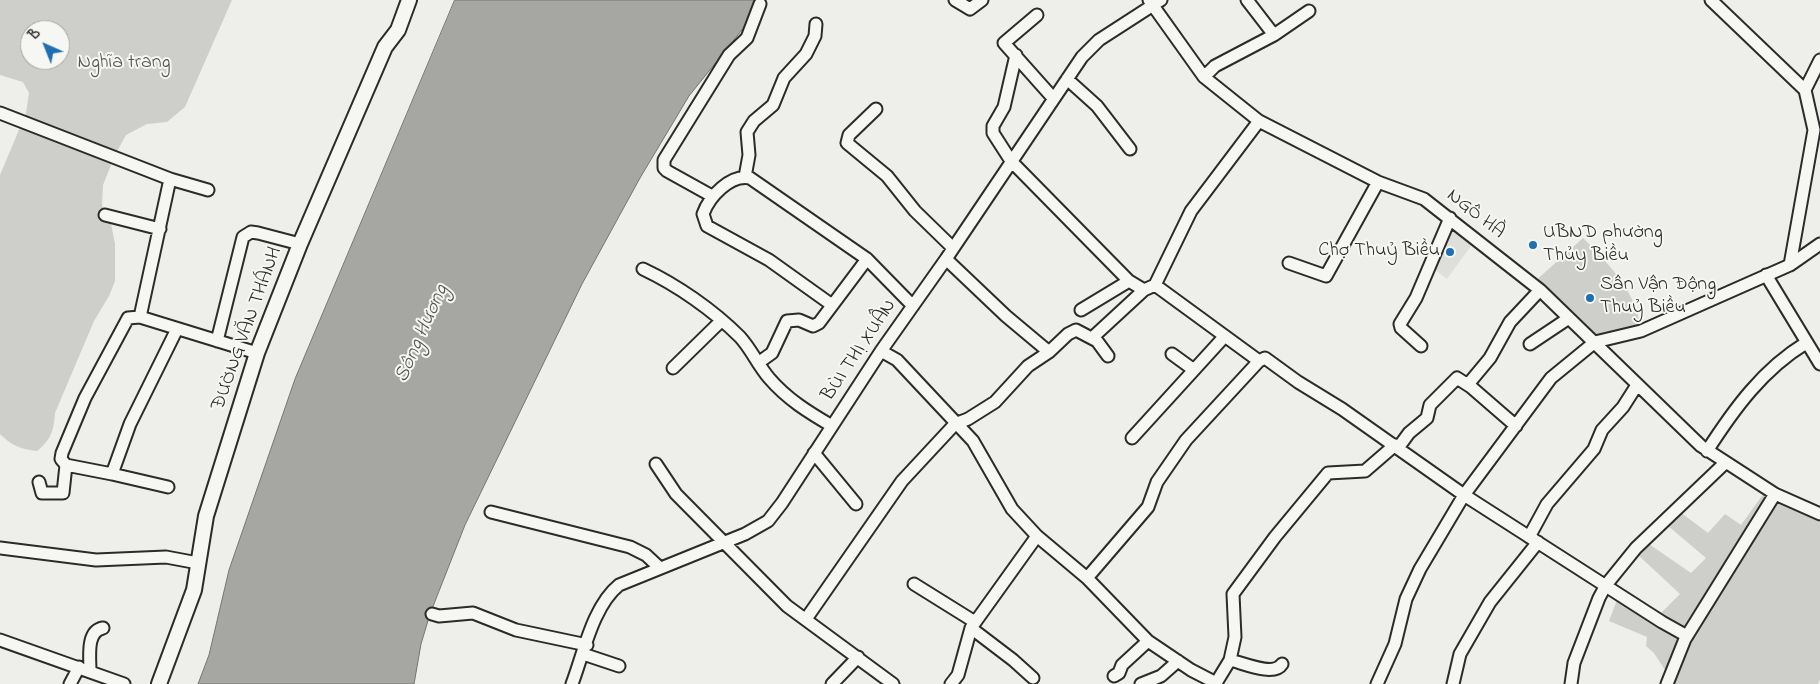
<!DOCTYPE html>
<html>
<head>
<meta charset="utf-8">
<style>
  body { margin:0 }
  #map { position:relative; width:1820px; height:684px; overflow:hidden; background:#eeeeea; font-family:"Indie Flower",sans-serif }
  canvas { display:block }
  .north { position:absolute; left:20px; top:20px; width:50px; height:50px; box-sizing:border-box; background:#f6f6f2; border:1px solid #a5a5a2; border-radius:50%; rotate:316deg; font-size:14px; font-weight:700; line-height:20px; text-align:center; color:#2b2b2b }
  .north::after { content:''; display:block; margin:auto; width:18px; height:22px; background:#1f6fb2; clip-path:polygon(50% 0,100% 100%,50% 72%,0 100%) }
</style>
</head>
<body>
<div id="map">
<canvas width="1820" height="684"></canvas>
<div class="north">B</div>
</div>
<script>
const context = document.querySelector('canvas').getContext('2d');
context.lineJoin = 'round';
function fillPath(path, color) { context.fillStyle = color; context.fill(path, 'evenodd'); }
function stroke(path, color, width, dash) { context.strokeStyle = color; context.lineWidth = width; context.lineCap = dash ? 'butt' : 'round'; context.setLineDash(dash || []); context.stroke(path); }
function label(font, color, halo, rows, align = 'center') {
  context.font = font + ' "Indie Flower",sans-serif'; context.lineWidth = 4; context.setLineDash([]); context.textBaseline = 'middle'; context.strokeStyle = halo; context.fillStyle = color; for (const [text, x, y, turn = 0] of rows) {
    context.save(); context.translate(x, y); context.rotate((+turn || 0) * Math.PI / 180); context.textAlign = isNaN(turn) ? turn : align; if (halo) context.strokeText(text, 0, 0); context.fillText(text, 0, 0); context.restore();
  }
}
fillPath(new Path2D(`
  M1450,218L1476,239L1447,279L1429,265Z`), '#dededb');
fillPath(new Path2D(`
  M0,0H232L185,107L167,122L147,124L126,135L115,155L103,185L102,205L111,224L115,244V281L109,296L94,321L55,413C54,430 51,440 37,451C21,449 12,446 0,434V175L26,113L29,93L23,82L0,75ZM30,30H60V60H30Z
  M1583,238C1609,265 1637,291 1641,331L1595,342L1532,284Z
  M1764,493L1820,522V680L1818,684H1674L1654,653L1646,646L1647,637L1609,621L1617,600L1651,623L1680,594L1637,554L1646,542L1691,573L1706,558L1667,525L1680,512L1708,533L1725,514L1741,525Z`), '#cececa');
const water = new Path2D(`
  M455,0H766L689,96L640,178L582,284L465,525L430,614L421,644L414,684H198L209,655L229,570L295,379Z`);
fillPath(water, '#a6a6a3');
stroke(water, '#757573', 1);
const minor = new Path2D(`
  M955,0L970,9L982,0
  M1149,0L1204,77L1259,121L1378,182L1424,199L1540,290L1701,446L1775,494L1820,514
  M1247,0L1274,35
  M1037,15L1004,43L1053,98
  M1016,55L1004,107L993,126V133L1011,161L1129,281L1144,290L1155,285L1259,361L1265,358L1298,382L1342,409L1464,495L1662,622L1687,636
  M1204,77L1215,66L1274,35L1309,11
  M1067,79L1097,106L1130,149
  M1805,90L1820,60
  M876,109L849,135L847,143L887,176L915,211L953,248
  M0,113L170,179L140,317L257,353
  M745,177L749,155L747,132L754,121L773,105L784,78L806,54L815,36L816,24
  M170,179L208,190
  M712,196L667,171L664,168V160L729,55L747,38L760,4
  M105,215L160,229
  M946,259L1006,316L1049,352
  M1289,263L1326,276L1378,182
  M1790,265L1820,244
  M643,269C677,285 713,310 740,337C751,349 758,365 769,378C787,399 808,412 832,426
  M1766,275L1820,364
  M1155,285L1191,211L1259,121
  M832,305L769,260L707,226L703,214C709,197 730,174 750,178L867,259L913,306
  M1081,310L1129,281
  M1092,338L1144,290
  M217,341L243,237L251,232L258,233L300,244
  M1530,344L1569,318
  M1421,346L1401,328L1400,324L1416,298L1450,218
  M881,351L897,360L973,441L1012,509L1037,536L971,628L958,675L951,684
  M1172,354L1194,370
  M758,363L772,353L787,321L799,320L813,326L819,323L867,259
  M673,368L721,321
  M1516,426L1471,387L1470,382L1490,358L1510,322L1540,290
  M1132,438L1224,337
  M1398,448L1409,433L1427,418L1430,405L1457,378L1471,387
  M1707,451C1734,409 1763,369 1806,343
  M814,453L856,504
  M656,464L676,494L787,606L893,684
  M66,465L61,459L62,453L85,398L128,318L140,317
  M112,474L168,487
  M39,482L42,493H63L66,465L112,474L130,424L177,329
  M491,512L630,547L646,555L660,568
  M1037,536L1087,578L1148,641L1191,670L1216,683L1230,660L1235,637L1233,594L1275,537L1328,473L1365,471L1395,445
  M1529,537L1547,504L1594,449L1602,430L1623,407L1637,385
  M0,548L96,560L166,557L198,563
  M1087,578L1148,507L1157,482L1186,440L1259,361
  M914,584L975,622
  M432,614L439,616L473,613L516,630L587,645
  M806,619L902,481L955,424L968,419L995,402L1028,366L1049,352L1068,334L1076,330L1097,341L1108,356
  M971,628L1013,660L1033,678
  M0,640L124,684
  M583,654L619,666
  M1230,660C1243,663 1274,677 1282,664
  M90,671C90,657 86,631 103,628
  M1114,676L1119,673L1122,665L1148,641
  M70,684L79,667
  M572,684C584,652 593,606 619,585L745,534L768,521L782,503L881,351L946,259L1082,57L1099,40L1161,0
  M832,684L858,657
  M1141,684L1161,676L1178,661
  M1377,684L1395,644L1406,599L1420,569L1464,495L1551,378L1595,342L1641,331L1790,265L1814,130L1805,90L1711,0
  M1453,684L1460,654L1490,602L1538,542
  M1571,684L1574,663L1599,598L1606,585L1636,548L1725,463
  M1667,684L1685,639L1775,494`);
const major = new Path2D(`
  M159,684L194,590L206,516L257,353L300,244L385,47L398,30L409,0`);
stroke(minor, '#2b2b2b', 15);
stroke(major, '#2b2b2b', 18);
stroke(minor, '#f6f6f2', 11);
stroke(major, '#f6f6f2', 14);
for (const [x, y, r, color] of [
  [1533,245,5,"#1f6fb2"],
  [1450,252,5,"#1f6fb2"],
  [1590,298,5,"#1f6fb2"]
]) { const dot = new Path2D(); dot.arc(x, y, r, 0, 2 * Math.PI); context.fillStyle = color; context.fill(dot); stroke(dot, '#f6f6f2', 2); }
label('20px', '#545453', '#f6f6f2', [
  ["Nghĩa trang",124,64]
]);
label('20px', '#2b2b2b', '#f6f6f2', [
  ["NGÔ HÀ",1475,215,38],
  ["ĐƯỜNG VĂN THÁNH",248,329,-70],
  ["BÙI THỊ XUÂN",860,351,-56]
]);
label('20px', '#2b2b2b', '#f6f6f2', [
  ["UBND phường",1543,234],
  ["Thủy Biều",1543,257],
  ["Chợ Thuỷ Biều",1440,252,"right"],
  ["Sân Vận Động",1600,286],
  ["Thuỷ Biều",1600,309]
], 'left');
label('italic 21px', '#565655', '#f6f6f2', [
  ["Sông Hương",423,334,-66]
]);
</script>
</body>
</html>
